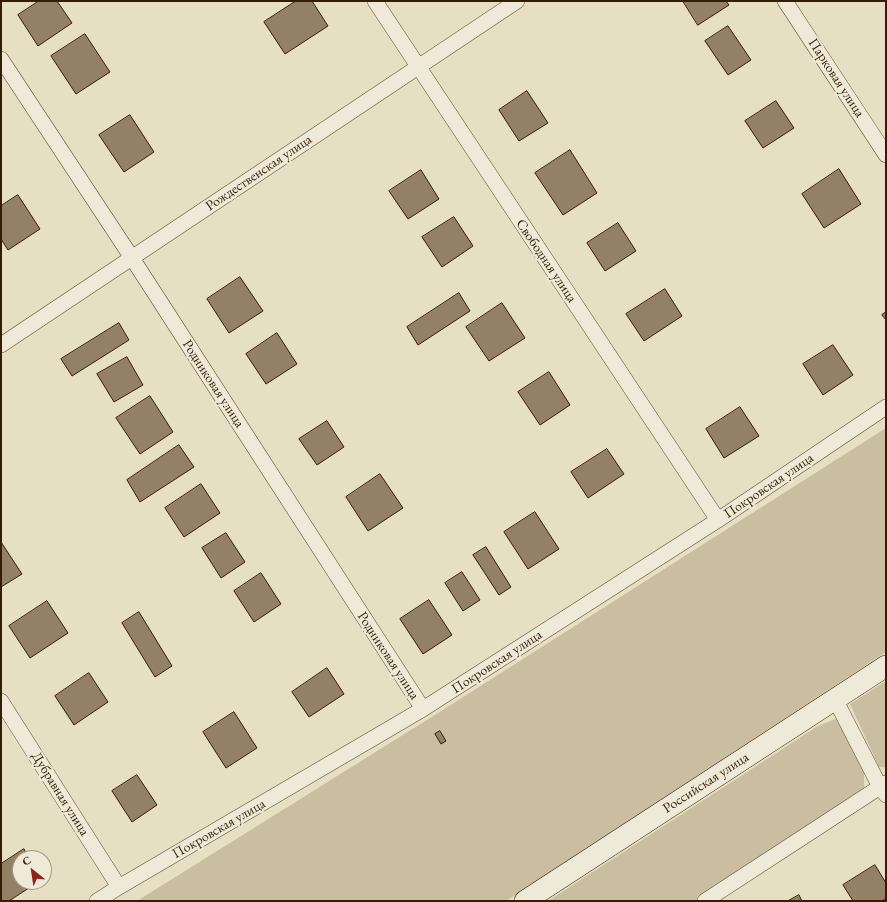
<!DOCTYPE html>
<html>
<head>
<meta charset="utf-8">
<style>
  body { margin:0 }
  #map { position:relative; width:887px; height:902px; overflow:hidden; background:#e7dfc3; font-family:"EB Garamond",serif }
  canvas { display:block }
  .frame { position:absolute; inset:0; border:2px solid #351c02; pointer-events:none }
  .north { position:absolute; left:12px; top:850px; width:40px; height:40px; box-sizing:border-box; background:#efead8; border:1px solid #a59882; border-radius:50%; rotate:330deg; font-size:11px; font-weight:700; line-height:16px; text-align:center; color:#351c02 }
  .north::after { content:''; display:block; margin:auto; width:14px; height:18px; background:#8f2418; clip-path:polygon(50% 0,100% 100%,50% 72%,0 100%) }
</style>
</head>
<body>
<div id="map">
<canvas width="887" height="902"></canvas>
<div class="frame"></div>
<div class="north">С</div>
</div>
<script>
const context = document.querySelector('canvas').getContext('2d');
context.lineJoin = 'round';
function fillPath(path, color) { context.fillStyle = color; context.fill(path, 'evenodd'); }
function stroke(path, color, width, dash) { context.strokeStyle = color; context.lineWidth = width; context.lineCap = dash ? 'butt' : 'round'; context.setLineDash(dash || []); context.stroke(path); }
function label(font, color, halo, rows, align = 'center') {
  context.font = font + ' "EB Garamond",serif'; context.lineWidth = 4; context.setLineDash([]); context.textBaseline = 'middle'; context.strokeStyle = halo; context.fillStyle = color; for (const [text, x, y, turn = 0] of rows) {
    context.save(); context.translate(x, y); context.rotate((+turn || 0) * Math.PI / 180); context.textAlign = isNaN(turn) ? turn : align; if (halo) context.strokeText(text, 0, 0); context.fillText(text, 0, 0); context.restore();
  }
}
fillPath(new Path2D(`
  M886,428V652L506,901H137L438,713Z
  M886,681V767H879L850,704Z
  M838,718L864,771V792L695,901H548L818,726Z`), '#c9bea2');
const building = new Path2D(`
  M39,1H57L72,23L38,46L18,15Z
  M296,1H312L328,26L285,54L264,22Z
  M683,1H726L729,5L698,25Z
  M728,26L751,60L728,75L705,41Z
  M85,34L110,72L76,94L51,56Z
  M527,91L548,123L519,141L499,110Z
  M776,101L794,128L763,148L745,121Z
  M130,115L154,152L124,172L99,135Z
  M570,150L597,193L563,215L535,173Z
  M839,169L861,204L824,228L802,194Z
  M421,170L439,199L408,219L389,191Z
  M18,195L40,229L8,250L1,239V206Z
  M454,217L473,246L442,267L422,237Z
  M618,223L636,251L605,271L587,243Z
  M240,277L263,311L229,333L207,299Z
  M665,289L682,316L644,341L626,314Z
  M459,293L470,311L418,345L407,327Z
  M502,303L525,338L489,361L466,327Z
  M886,312V320L882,315Z
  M119,323L129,340L72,376L61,359Z
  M277,333L297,364L266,384L246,354Z
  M833,345L853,375L823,395L803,364Z
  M127,357L143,385L114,402L97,374Z
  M549,372L570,405L540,425L518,392Z
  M150,396L173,432L140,454L116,418Z
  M740,407L759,436L724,458L706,429Z
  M327,421L344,447L317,465L299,439Z
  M179,445L194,467L140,502L127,480Z
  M607,449L624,474L588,498L571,472Z
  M380,474L403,508L368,531L346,497Z
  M201,484L220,513L184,537L165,508Z
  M535,512L559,549L528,569L504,532Z
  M226,533L245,562L221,578L202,548Z
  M1,542L22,574L1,587Z
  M486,547L511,587L499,595L473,555Z
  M462,572L480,600L463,611L445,583Z
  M261,573L281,604L254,622L234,591Z
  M429,600L452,635L423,654L400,619Z
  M47,601L68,633L30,658L9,626Z
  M139,612L172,666L155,677L122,623Z
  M327,668L344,694L309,717L292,692Z
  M89,673L108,702L74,725L55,696Z
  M234,712L257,748L226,768L203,732Z
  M440,731L446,741L441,744L435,734Z
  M137,775L157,805L132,822L112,791Z
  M24,849L29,858H20V882H38L9,901H1V864Z
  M875,865L886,883V898L882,901H853L843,885Z
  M799,895L802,901H788Z`);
fillPath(building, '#928166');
stroke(building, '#351c02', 1);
const street = new Path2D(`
  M375,1L718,520
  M785,1L886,155
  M1,59L132,258L423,709
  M1,345L517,1
  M835,699L880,787L886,795
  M1,701L119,887
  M97,901L119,887L423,709L718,520L886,407
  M705,901L886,783`);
const secondary = new Path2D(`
  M525,901L886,666`);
stroke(street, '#624d32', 16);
stroke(secondary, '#351c02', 22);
stroke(street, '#efead8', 15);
stroke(secondary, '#efead8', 21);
label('14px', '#351c02', '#efead8', [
  ["Парковая улица",836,78,57],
  ["Рождественская улица",259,173,-34],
  ["Свободная улица",546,261,56],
  ["Родниковая улица",213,384,57],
  ["Покровская улица",769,486,-34],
  ["Родниковая улица",388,656,57],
  ["Покровская улица",497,662,-33],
  ["Российская улица",706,783,-33],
  ["Дубравная улица",60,794,58],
  ["Покровская улица",219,829,-30]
]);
</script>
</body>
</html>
